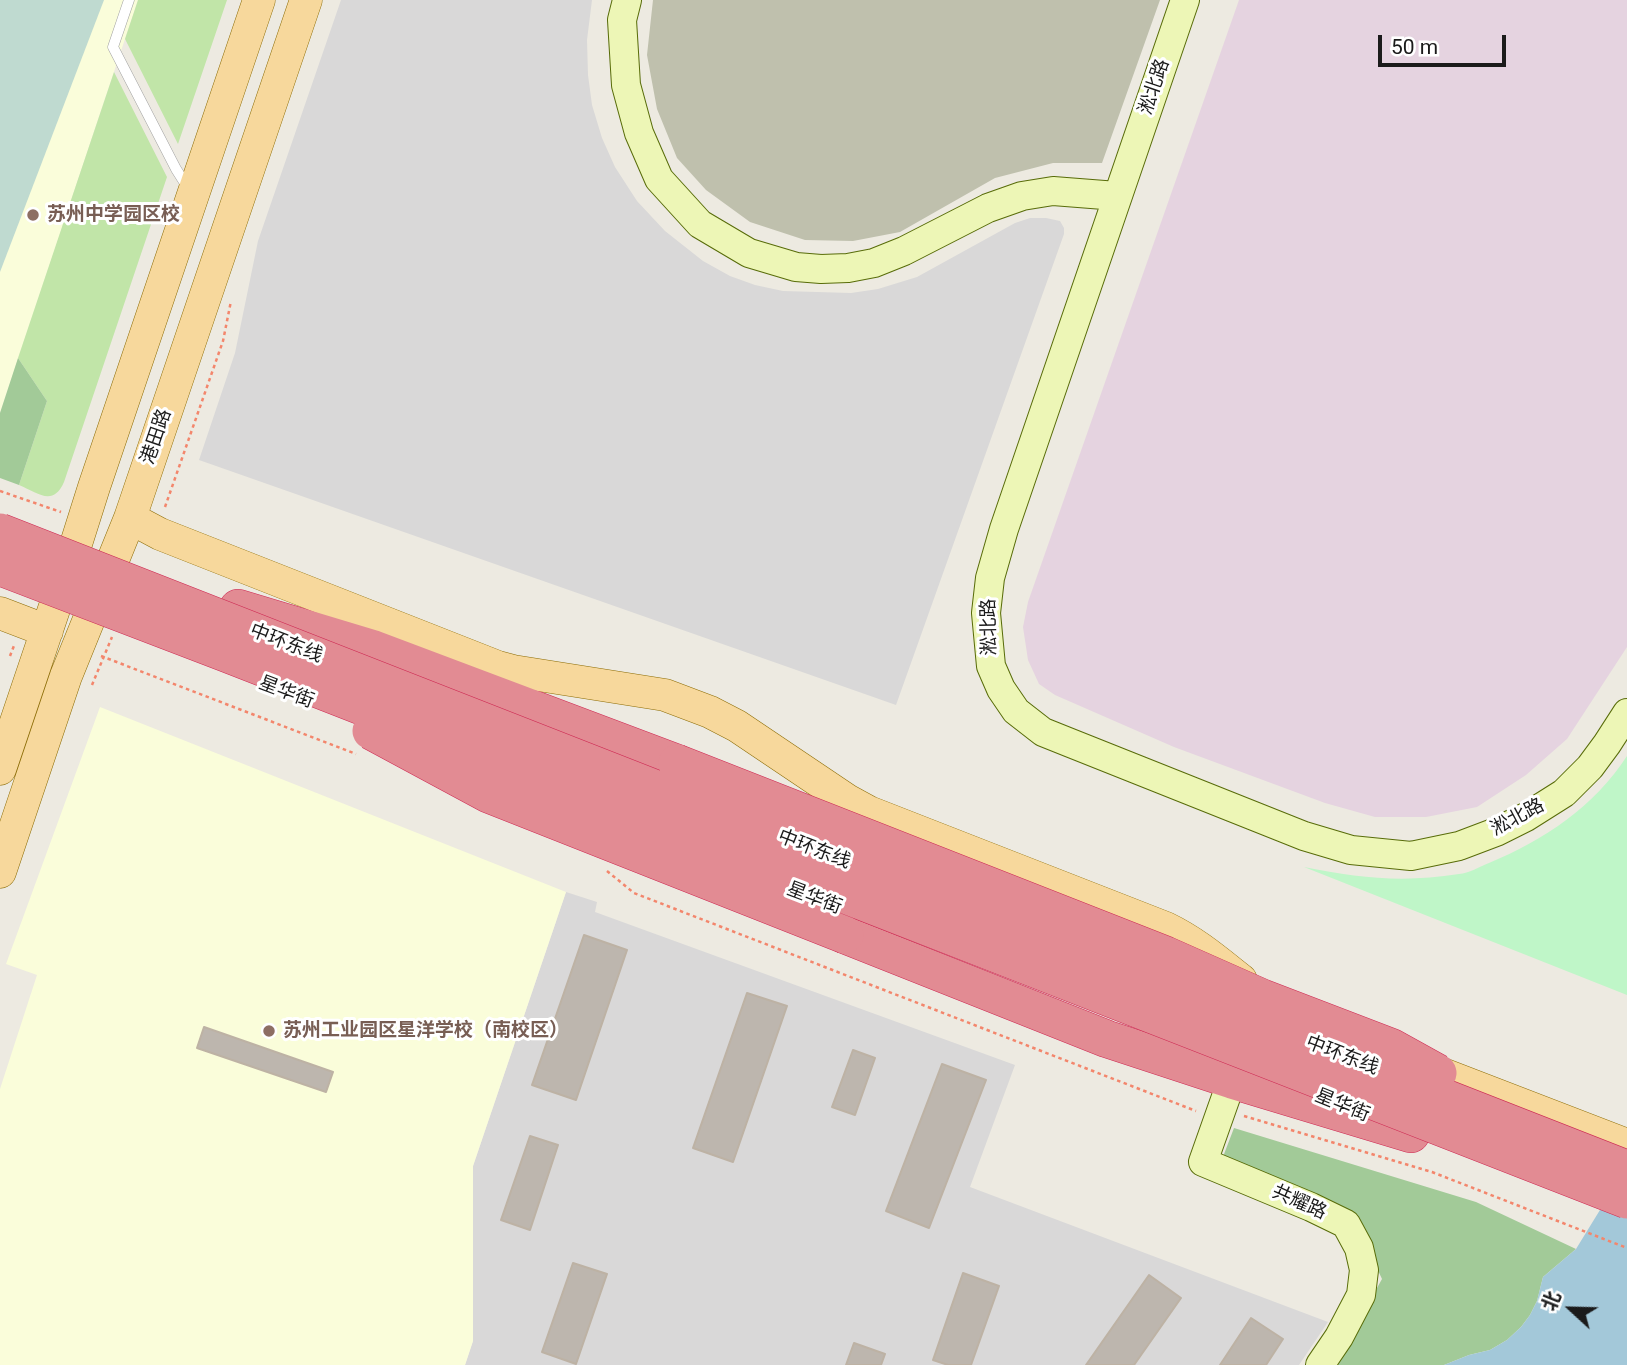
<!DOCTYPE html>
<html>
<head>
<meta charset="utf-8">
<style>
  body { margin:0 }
  #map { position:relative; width:1627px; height:1365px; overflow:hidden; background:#edeae1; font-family:Roboto,"Noto Sans SC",sans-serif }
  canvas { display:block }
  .north { position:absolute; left:1536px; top:1274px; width:70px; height:70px; -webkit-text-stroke:5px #fff; paint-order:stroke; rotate:292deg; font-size:19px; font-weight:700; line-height:28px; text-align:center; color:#1b1b1b }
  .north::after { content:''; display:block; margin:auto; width:24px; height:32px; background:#1b1b1b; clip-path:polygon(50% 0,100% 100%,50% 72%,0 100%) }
  .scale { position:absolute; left:1378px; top:35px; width:128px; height:32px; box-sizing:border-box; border:4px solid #1b1b1b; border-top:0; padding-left:9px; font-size:21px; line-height:24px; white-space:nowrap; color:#1b1b1b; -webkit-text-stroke:5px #fff; paint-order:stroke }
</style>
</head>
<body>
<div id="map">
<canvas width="1627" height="1365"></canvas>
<div class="north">北</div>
<div class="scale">50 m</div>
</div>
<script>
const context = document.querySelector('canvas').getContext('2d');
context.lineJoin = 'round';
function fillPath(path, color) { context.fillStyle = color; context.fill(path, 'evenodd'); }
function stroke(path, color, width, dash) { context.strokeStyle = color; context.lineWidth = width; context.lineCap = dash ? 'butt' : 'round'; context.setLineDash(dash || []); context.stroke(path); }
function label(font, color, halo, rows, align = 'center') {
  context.font = font + ' Roboto,"Noto Sans SC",sans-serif'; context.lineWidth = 6; context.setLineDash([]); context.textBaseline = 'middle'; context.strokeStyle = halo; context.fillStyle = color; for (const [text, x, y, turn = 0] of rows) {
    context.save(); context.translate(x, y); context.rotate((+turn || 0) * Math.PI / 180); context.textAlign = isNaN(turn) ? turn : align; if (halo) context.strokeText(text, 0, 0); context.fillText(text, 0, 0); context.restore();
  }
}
fillPath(new Path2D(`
  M341,0H592L587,40L588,75L592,105L602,138L615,167L637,201L665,231L703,261L730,276L755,285L783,291L851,293L878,289L917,277L1015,223L1030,218H1046L1060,221L1064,228V234L896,705L199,460L235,353L258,241Z
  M566,892L597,902L595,912L1015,1065L970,1187L1328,1322L1299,1365H465L473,1341V1166Z`), '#d9d8d8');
fillPath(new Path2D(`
  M1239,0H1627V647L1567,739L1526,775L1477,807L1426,817H1375L1325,803L1174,747L1055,695L1039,684L1028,660L1023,627L1028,602Z`), '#e5d3e0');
fillPath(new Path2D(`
  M0,0H138L0,413Z
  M100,707L566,892L473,1166V1341L465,1365H0V1089L37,975L6,964Z`), '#fafdda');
fillPath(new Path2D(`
  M653,0H1160L1102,163H1053L995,178L900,232L853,241L805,240L750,222L706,190L677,158L657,109L647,55Z`), '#bfc0ad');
fillPath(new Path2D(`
  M138,0H227L178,144L125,39Z
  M114,72L167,177L64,482C53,507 38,493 19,485L47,401L18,358Z`), '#c1e5a8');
fillPath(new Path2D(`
  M18,358L47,401L19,485L0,478V413Z
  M1234,1128L1476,1202L1576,1249L1543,1277L1537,1301L1530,1315L1521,1327L1507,1340L1490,1350L1469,1355L1444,1365H1334L1382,1279L1355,1221L1221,1162Z`), '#a2ca98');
fillPath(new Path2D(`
  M0,0H104L0,272Z`), '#bfdad0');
fillPath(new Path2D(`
  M1627,756V995L1304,867C1358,878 1403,883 1459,874C1469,873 1479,867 1489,863C1544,840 1594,807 1627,756Z`), '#bff6c8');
fillPath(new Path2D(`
  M1627,1166V1365H1444L1469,1355L1490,1350L1507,1340L1521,1327L1530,1315L1537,1301L1543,1277L1576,1249Z`), '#a3c8d9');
const building = new Path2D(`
  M584,935L627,950L576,1100L532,1085Z
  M747,993L787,1006L733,1162L693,1148Z
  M204,1027L333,1072L326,1092L197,1048Z
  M853,1050L875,1058L855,1115L832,1107Z
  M942,1064L986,1080L929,1228L886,1211Z
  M530,1136L558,1145L530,1230L501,1220Z
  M573,1263L607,1274L576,1364L542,1352Z
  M963,1273L999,1286L971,1365H948L933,1360Z
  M1149,1275L1181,1298L1134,1365H1086Z
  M1251,1318L1283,1339L1266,1365H1220Z
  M854,1343L885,1354L881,1365H846Z`);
fillPath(building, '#bdb6ae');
stroke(building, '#bdb2a4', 2);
const lane = new Path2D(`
  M129,0L113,47L176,169L188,188`);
const secondary = new Path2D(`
  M627,0L622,20L626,85L639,133L659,179L700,224L749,253L796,267L821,269L848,268L874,263L904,251L988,208L1022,196L1053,191L1117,196
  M1185,0L1004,529L990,578L986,613L991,666L1001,689L1016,711L1043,732L1068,742L1304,836L1351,850L1411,856L1459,846L1496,832L1526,817L1564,793L1590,767L1607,744L1627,713
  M1239,1065L1232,1080L1203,1162L1311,1207L1346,1224L1359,1248L1364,1270L1361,1295L1339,1337L1320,1365`);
const primary = new Path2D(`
  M130,518L160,534L498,667L513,671L665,695L710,712L737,726L847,800L869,812L1166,928C1195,942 1217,961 1241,980
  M0,613L47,631
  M0,769L76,544L94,487L259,0
  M0,872L66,676L130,518L306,0
  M1414,1063L1627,1145`);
const highway = new Path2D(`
  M238,608L374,649L677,763
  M845,935L1107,1039L1232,1080L1411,1134`);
stroke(lane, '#a2a2a2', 11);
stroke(secondary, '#586c09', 30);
stroke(primary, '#8c6c06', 33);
stroke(highway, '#ce2b54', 38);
stroke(new Path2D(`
  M0,491L61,512
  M165,507L223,341L231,301
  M10,656L15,643
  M101,656L356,754
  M92,685L112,637
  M607,871L634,893L1196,1111
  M1244,1116L1432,1172L1627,1248`), '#f3866c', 2.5, [3.5, 3.5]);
stroke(lane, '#fff', 10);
stroke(secondary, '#edf6b6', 28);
stroke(primary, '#f7d89c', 32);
stroke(highway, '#e28b93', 37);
const highwayBridge = new Path2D(`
  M0,532L1627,1169
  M0,567L225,653L1627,1200
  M371,731L488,794L845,935
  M677,763L1166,955L1263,998L1391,1047L1438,1073`);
stroke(highwayBridge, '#ce2b54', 38, []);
stroke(highwayBridge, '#e28b93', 37);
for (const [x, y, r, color] of [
  [33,215,7,"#8d6e63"],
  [269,1031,7,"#8d6e63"]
]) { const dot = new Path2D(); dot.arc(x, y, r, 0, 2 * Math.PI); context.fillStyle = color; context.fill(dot); stroke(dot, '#fff', 2.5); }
label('19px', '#1b1b1b', '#fff', [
  ["淞北路",1155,87,-71],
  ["港田路",157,437,-71],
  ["淞北路",990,627,-91],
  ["中环东线",286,644,21],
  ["星华街",286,693,21],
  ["淞北路",1518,818,-28],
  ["中环东线",814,850,21],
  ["星华街",814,899,21],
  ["中环东线",1342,1056,21],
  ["星华街",1342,1106,22],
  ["共耀路",1299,1203,24]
]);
label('bold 19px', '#785e54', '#fff', [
  ["苏州中学园区校",47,215],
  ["苏州工业园区星洋学校（南校区）",283,1031]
], 'left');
</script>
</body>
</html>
